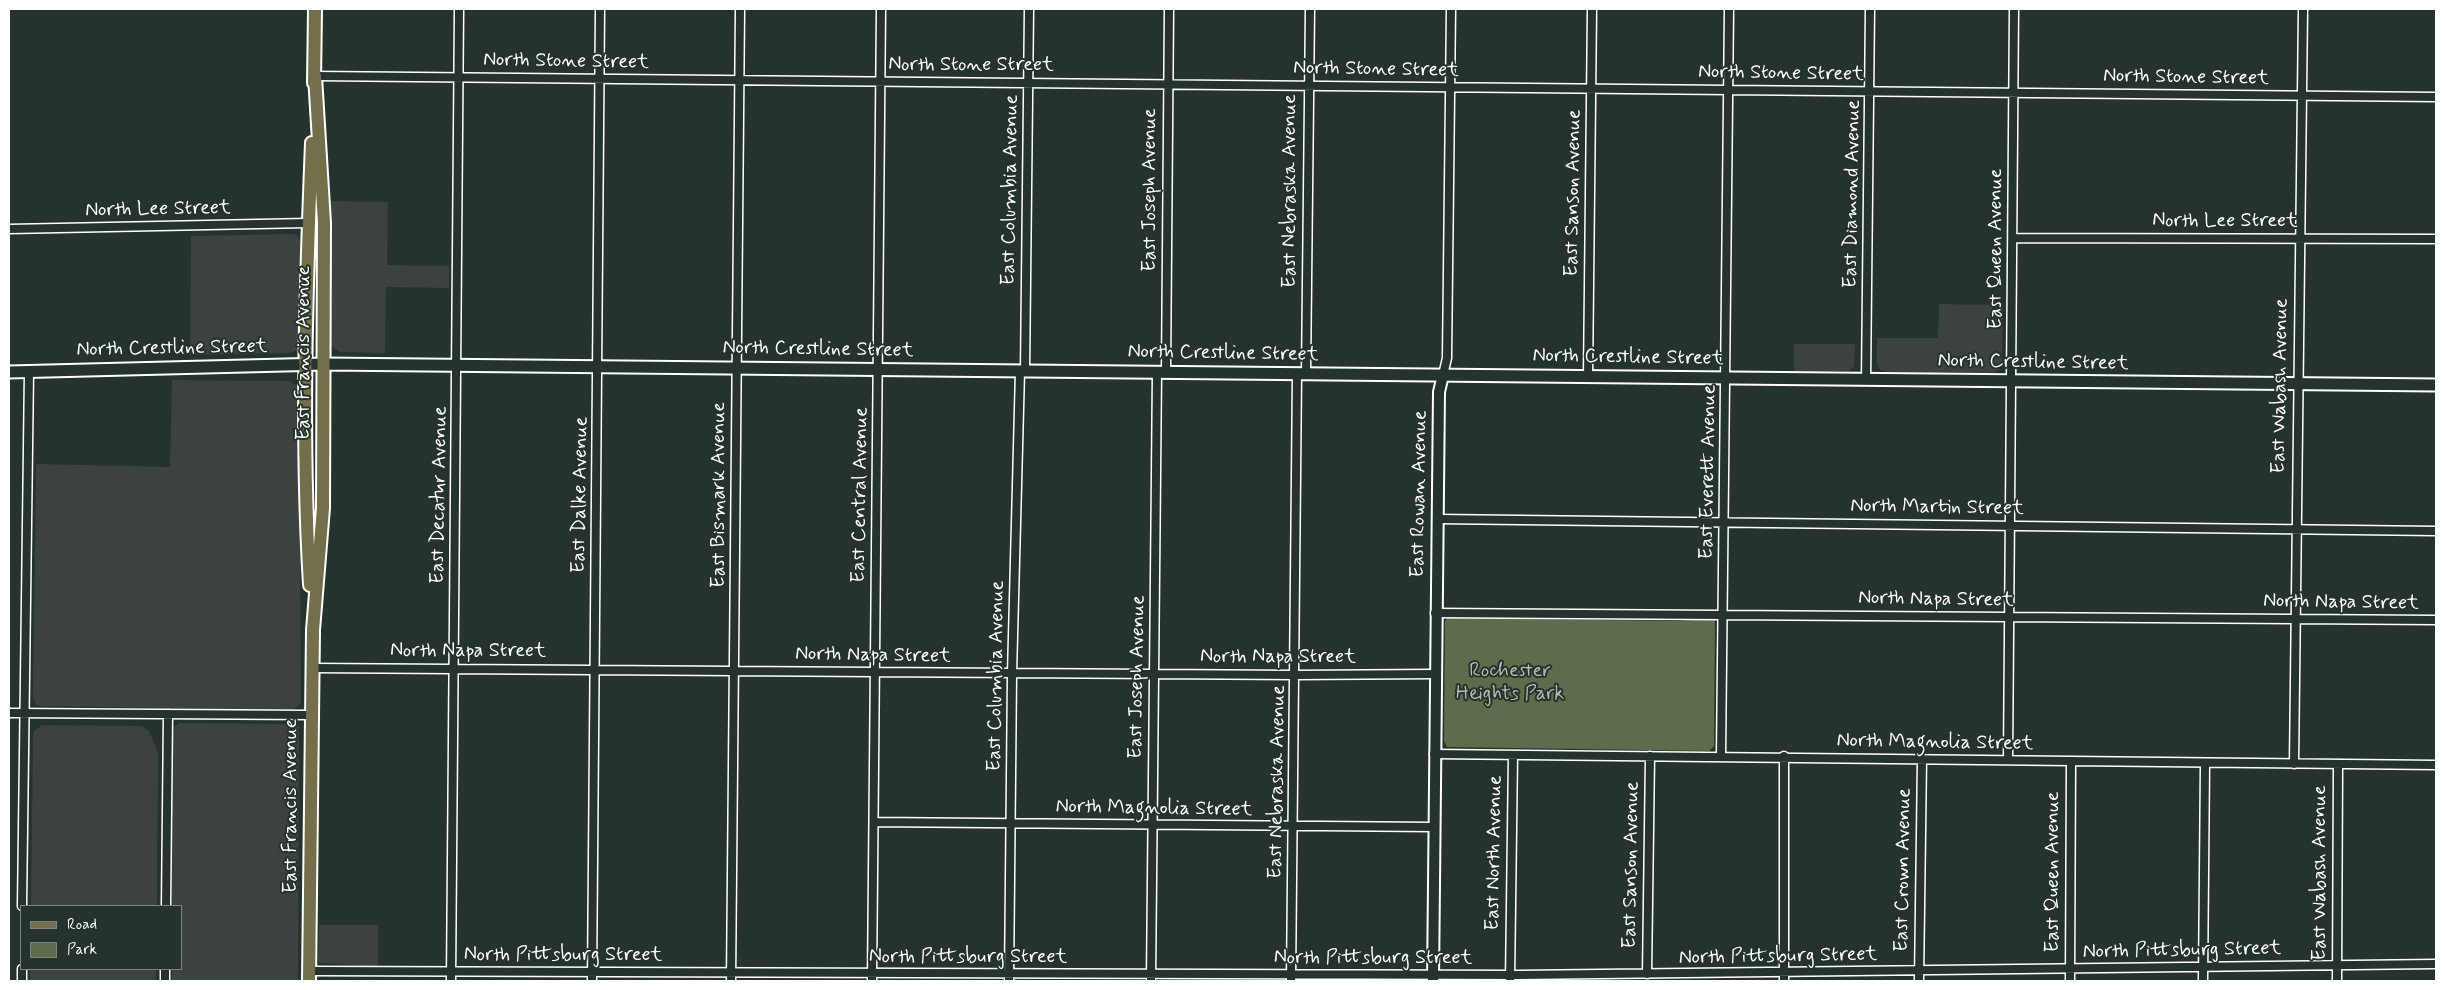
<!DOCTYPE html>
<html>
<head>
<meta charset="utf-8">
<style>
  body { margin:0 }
  #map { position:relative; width:2445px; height:990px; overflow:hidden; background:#26332d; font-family:Mynerve,sans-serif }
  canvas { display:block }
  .frame { position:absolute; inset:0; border:10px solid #fff; pointer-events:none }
  .legend { position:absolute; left:20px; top:905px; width:162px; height:65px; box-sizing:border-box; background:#26332d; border:1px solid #7d8581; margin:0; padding:6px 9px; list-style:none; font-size:15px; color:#fff }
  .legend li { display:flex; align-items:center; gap:10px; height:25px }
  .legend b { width:25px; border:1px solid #7d8581 }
</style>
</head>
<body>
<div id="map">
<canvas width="2445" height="990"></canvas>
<div class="frame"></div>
<ul class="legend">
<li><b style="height:6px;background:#726f4a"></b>Road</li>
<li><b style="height:14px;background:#5e6b4c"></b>Park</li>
</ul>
</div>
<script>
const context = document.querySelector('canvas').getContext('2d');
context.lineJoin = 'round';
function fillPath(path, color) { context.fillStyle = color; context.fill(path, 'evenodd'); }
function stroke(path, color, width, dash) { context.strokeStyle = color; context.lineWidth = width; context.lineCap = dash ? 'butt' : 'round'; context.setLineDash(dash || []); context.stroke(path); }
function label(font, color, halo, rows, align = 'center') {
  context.font = font + ' Mynerve,sans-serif'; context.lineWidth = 4; context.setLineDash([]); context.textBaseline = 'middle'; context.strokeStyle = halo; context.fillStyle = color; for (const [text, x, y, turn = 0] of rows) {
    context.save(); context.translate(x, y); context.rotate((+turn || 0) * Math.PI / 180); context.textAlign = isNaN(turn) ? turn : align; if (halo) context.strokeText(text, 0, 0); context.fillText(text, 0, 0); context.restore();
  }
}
fillPath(new Path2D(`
  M328,201L388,202L387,265L449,266V288L386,287L385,353L340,352L330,345Z
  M293,234L298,236L301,242V341L297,350L290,353L190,355L191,236Z
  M1939,304L2003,305L2002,365L1999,370L1993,373L1886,372L1879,369L1877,364V338H1938Z
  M1794,344H1855L1854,366L1849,371H1794Z
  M172,380L290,381L299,387L301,703L293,710L37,706L33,698L36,464L170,467Z
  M180,723L287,724L299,726L298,981H172V969H181V906H172V739L174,727Z
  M42,725L142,726L149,731L158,753L157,906H31L33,737L34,731Z
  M319,925H378V967L320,963L318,960Z
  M30,969H156V981H30Z`), '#3b4241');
fillPath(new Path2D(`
  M1448,618L1680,621L1715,618L1714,746L1709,751L1447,747L1444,741L1445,621Z`), '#5e6b4c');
const minor = new Path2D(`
  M315,76L2436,97
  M9,229L308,223
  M2014,238L2436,239
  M1025,371L1029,9
  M1166,372L1169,9
  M1306,374L1310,9
  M1443,375L1447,358L1451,9
  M1588,377L1592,9
  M1866,380L1870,9
  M1437,519L2436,531
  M1435,613L2436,620
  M312,668L1295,675L1434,674
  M9,713L311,715
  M1434,754L2436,765
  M1721,755L1729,9
  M2008,759L2014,9
  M2294,764L2303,9
  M874,822L1433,827
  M22,906L29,371
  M166,906L168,714
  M309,971L1518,975L2436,964
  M1647,974L1650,756
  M22,981V969
  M165,981V969
  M451,981L459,9
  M592,981L600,9
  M731,981L740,9
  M872,981L881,9
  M1009,981L1012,674L1020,371
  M1151,981L1157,372
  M1291,981L1297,374
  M1510,981L1513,755
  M1784,981V756
  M1919,981L1922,759
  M2070,981L2071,763
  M2203,981L2205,764
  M2337,981L2338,765`);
const tertiary = new Path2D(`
  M1433,981L1439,392L1443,375`);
const secondary = new Path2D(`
  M9,372L324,364L2436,385`);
const primary = new Path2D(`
  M314,83L315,9
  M310,585C301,438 306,290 312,143
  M309,981L313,630L323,508L324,223L315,76`);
stroke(minor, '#fff', 11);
stroke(tertiary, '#fff', 14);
stroke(secondary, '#fff', 15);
stroke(primary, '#fff', 16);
stroke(minor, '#26332d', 8);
stroke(tertiary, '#26332d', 10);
stroke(secondary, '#26332d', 11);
stroke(primary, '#726f4a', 12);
label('20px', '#fff', '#26332d', [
  ["North Stone Street",566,62,1],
  ["North Stone Street",971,66],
  ["North Stone Street",1376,70,1],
  ["North Stone Street",1781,74,1],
  ["North Stone Street",2186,78,1],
  ["East Columbia Avenue",1011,190,-89],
  ["East Joseph Avenue",1151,190,-90],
  ["East Nebraska Avenue",1291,191,-90],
  ["East Sanson Avenue",1574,193,-89],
  ["East Diamond Avenue",1853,194,-89],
  ["North Lee Street",158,210,-1],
  ["North Lee Street",2225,222],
  ["East Queen Avenue",1997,249,-90],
  ["North Crestline Street",172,349,-1],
  ["North Crestline Street",818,350,1],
  ["East Francis Avenue",305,353,-90],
  ["North Crestline Street",1223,354,1],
  ["North Crestline Street",1628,358,1],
  ["North Crestline Street",2033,363,1],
  ["East Wabash Avenue",2281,386,-89],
  ["East Everett Avenue",1709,472,-89],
  ["East Rowan Avenue",1420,494,-89],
  ["East Decatur Avenue",440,495,-89],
  ["East Dalke Avenue",581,495,-89],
  ["East Bismark Avenue",720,495,-90],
  ["East Central Avenue",861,495,-89],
  ["North Martin Street",1937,508,1],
  ["North Napa Street",1936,600,1],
  ["North Napa Street",2341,603,1],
  ["North Napa Street",468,652],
  ["North Napa Street",873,656,1],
  ["North Napa Street",1278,658],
  ["East Columbia Avenue",997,676,-89],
  ["East Joseph Avenue",1138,677,-89],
  ["North Magnolia Street",1935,743,1],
  ["East Nebraska Avenue",1278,782,-89],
  ["East Francis Avenue",292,806,-90],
  ["North Magnolia Street",1154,809,1],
  ["East North Avenue",1495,853,-89],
  ["East Sanson Avenue",1632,865,-89],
  ["East Crown Avenue",1904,870,-89],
  ["East Queen Avenue",2054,872,-90],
  ["East Wabash Avenue",2321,873,-90],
  ["North Pittsburg Street",2182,951,-1],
  ["North Pittsburg Street",563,956],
  ["North Pittsburg Street",1778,957,-1],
  ["North Pittsburg Street",968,958],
  ["North Pittsburg Street",1373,959]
]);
label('20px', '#b7bcae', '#26332d', [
  ["Rochester",1510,672],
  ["Heights Park",1510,695]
]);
</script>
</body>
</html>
